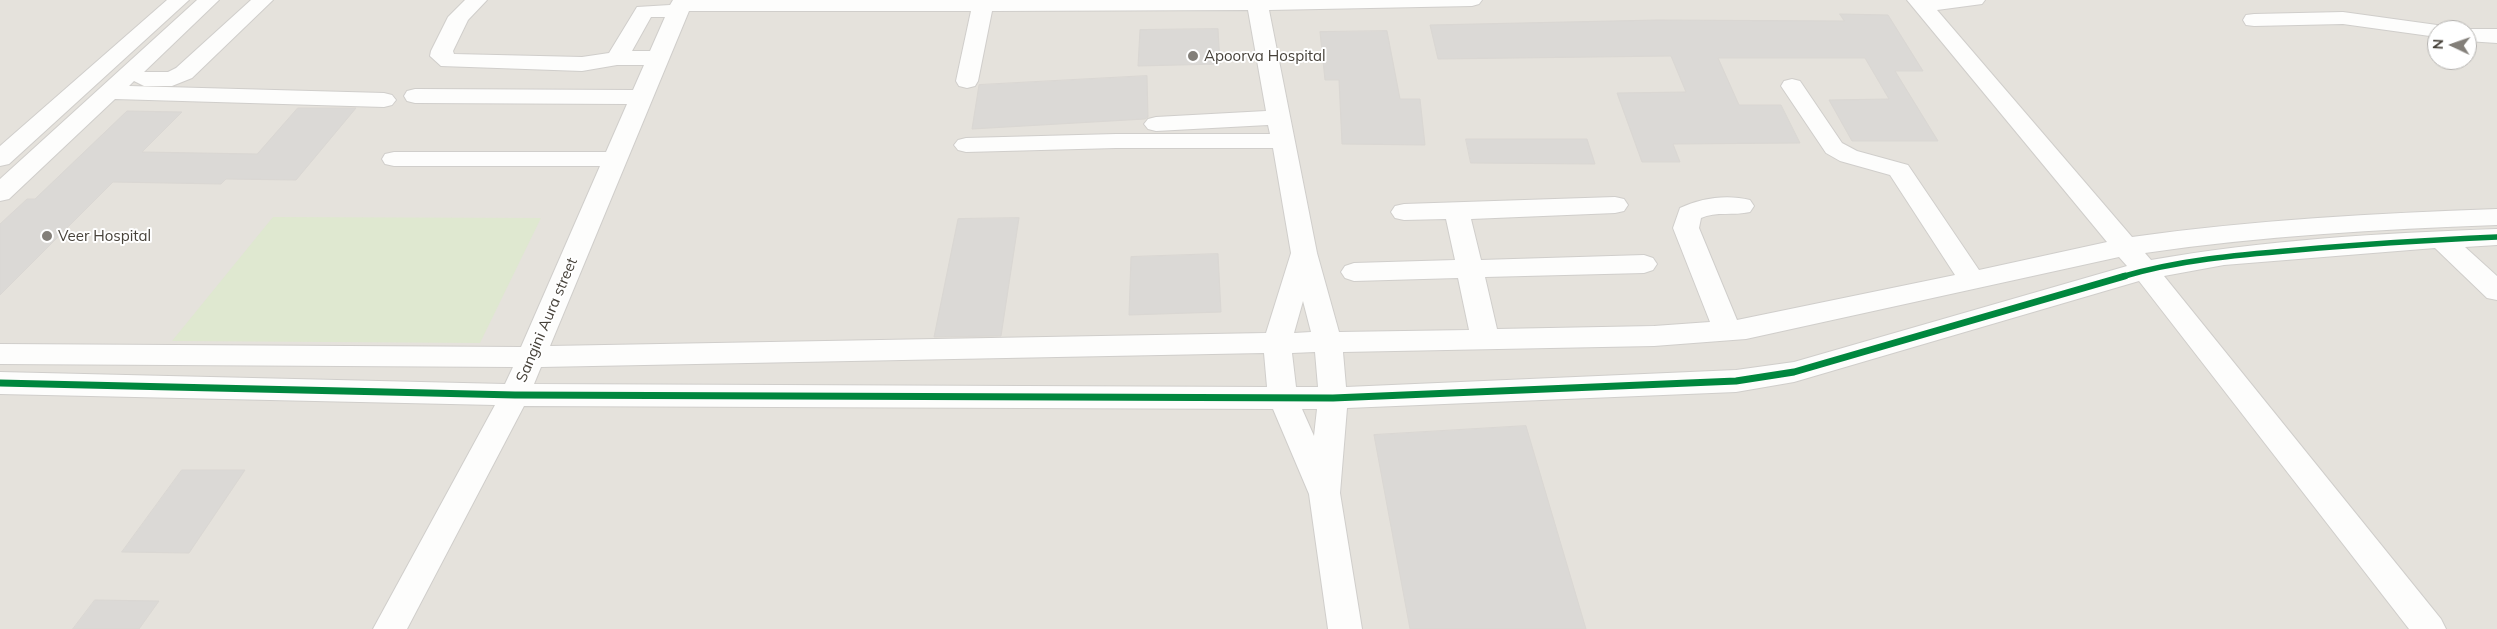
<!DOCTYPE html>
<html>
<head>
<meta charset="utf-8">
<style>
  body { margin:0 }
  #map { position:relative; width:2497px; height:629px; overflow:hidden; background:#f2f0ed; font-family:Mulish,sans-serif }
  canvas { display:block }
  .north { position:absolute; left:2427px; top:20px; width:50px; height:50px; box-sizing:border-box; background:#fff; border:1px solid #b5b3b0; border-radius:50%; rotate:273deg; font-size:14px; font-weight:700; line-height:20px; text-align:center; color:#47423a }
  .north::after { content:''; display:block; margin:auto; width:18px; height:22px; background:#837f79; clip-path:polygon(50% 0,100% 100%,50% 72%,0 100%) }
</style>
</head>
<body>
<div id="map">
<canvas width="2497" height="629"></canvas>
<div class="north">N</div>
</div>
<script>
const context = document.querySelector('canvas').getContext('2d');
context.lineJoin = 'round';
function fillPath(path, color) { context.fillStyle = color; context.fill(path, 'evenodd'); }
function stroke(path, color, width, dash) { context.strokeStyle = color; context.lineWidth = width; context.lineCap = dash ? 'butt' : 'round'; context.setLineDash(dash || []); context.stroke(path); }
function label(font, color, halo, rows, align = 'center') {
  context.font = font + ' Mulish,sans-serif'; context.lineWidth = 4; context.setLineDash([]); context.textBaseline = 'middle'; context.strokeStyle = halo; context.fillStyle = color; for (const [text, x, y, turn = 0] of rows) {
    context.save(); context.translate(x, y); context.rotate((+turn || 0) * Math.PI / 180); context.textAlign = isNaN(turn) ? turn : align; if (halo) context.strokeText(text, 0, 0); context.fillText(text, 0, 0); context.restore();
  }
}
fillPath(new Path2D(`
  M0,0H2497V629H0ZM2437,30H2467V60H2437Z`), '#e5e2dc');
fillPath(new Path2D(`
  M273,217L541,218L480,343L172,341Z`), '#dfe8d0');
const building = new Path2D(`
  M1840,14L1888,15L1923,71H1895L1938,141H1852L1829,100L1889,99L1865,58H1718L1739,105H1781L1800,143L1673,144L1680,162H1642L1617,93L1686,92L1671,56L1438,59L1430,25L1657,20L1844,21Z
  M1218,29L1220,64L1138,66L1140,30Z
  M1387,31L1400,99H1420L1425,145L1342,144L1339,80H1325L1320,32Z
  M1147,76L1148,117L1145,119L972,129L979,85Z
  M298,108H356L296,180L226,179L221,184L113,182L0,295V224L27,199H35L127,111L182,112L142,152L257,154Z
  M1466,139H1587L1595,164L1471,163Z
  M1019,218L1001,336L934,337L958,219Z
  M1218,254L1221,312L1129,315L1131,257Z
  M1526,426L1586,629H1410L1374,435Z
  M182,470H245L189,553L122,552Z
  M95,600L159,601L139,629H73Z`);
fillPath(building, '#dbd9d6');
stroke(building, '#dad7d3', 1);
const minor = new Path2D(`
  M167,0H189L9,164L0,166V146Z
  M197,0H219L144,72H168L176,68L251,0H273L192,78L172,86H144L134,81L129,86L384,93L392,95L396,100L392,105L384,107L115,99L9,199L0,201V179Z
  M465,0H487L468,20L453,51L454,54L582,57L609,53L637,7L670,5L673,0H1482L1479,4L1472,6L1269,10L1317,253L1339,332L1469,330L1458,278L1354,281L1345,278L1341,272L1345,266L1354,263L1455,260L1446,219L1404,220L1395,218L1391,212L1395,206L1404,204L1615,197L1624,199L1628,205L1624,211L1615,213L1471,219L1481,260L1644,255L1653,258L1657,264L1653,270L1644,273L1485,277L1497,329L1654,326L1710,322L1673,228L1680,208C1701,198 1727,194 1750,200L1754,206L1750,212C1734,216 1716,211 1701,218L1699,228L1737,320L1955,275L1890,175L1840,161L1826,153L1781,86L1784,81L1792,79L1800,81L1842,143L1857,151L1908,165L1979,270L2107,242L1907,0H1985L1982,4L1937,10L2132,237C2253,220 2375,213 2497,209V225C2379,229 2261,236 2145,253L2151,260C2265,240 2381,233 2497,229V245L2465,247L2497,276V300L2487,298L2435,248L2224,265L2164,276L2441,619L2446,629H2409L2139,281L1794,382L1736,392L1347,408L1340,493L1362,629H1328L1309,494L1273,409L524,406L407,629H373L495,405L0,394V372L505,384L513,367L0,364V344L521,347L600,166H394L385,164L382,159L385,154L394,152H606L627,104L415,103L407,101L404,96L407,91L415,89L633,90L644,65H617L582,71L441,66L430,56L431,51L448,17ZM1248,10L1266,111L1156,117L1148,119L1144,124L1148,129L1156,131L1268,125L1270,134H1116L966,138L958,140L954,145L958,150L966,152L1116,148H1273L1291,253L1266,333L550,346L689,11H971L956,81L959,86L967,88L975,86L978,81L992,11ZM651,17H665L650,51H632ZM2119,257L2127,266L1794,362L1736,370L1346,387L1343,352L1654,346L1746,339ZM1303,301L1311,332L1294,333ZM1315,352L1318,387H1296L1292,353ZM1264,353L1267,387L534,384L541,367ZM1302,409H1317L1314,436Z
  M2343,12L2437,25L2445,26L2447,30H2437V37L2343,24L2254,26L2246,25L2243,20L2246,15L2254,14Z
  M2467,29H2497V43L2467,41V30H2461Z`);
stroke(minor, '#d0cecb', 2);
fillPath(minor, '#fdfdfc');
stroke(new Path2D(`
  M2121,277C2178,260 2237,255 2297,250C2363,244 2430,240 2497,237`), '#00873e', 5.5);
stroke(new Path2D(`
  M0,383L515,395L1333,398L1736,381L1794,372L2125,276`), '#00873e', 7);
for (const [x, y, r, color] of [
  [1193,56,6,"#837f79"],
  [47,236,6,"#837f79"]
]) { const dot = new Path2D(); dot.arc(x, y, r, 0, 2 * Math.PI); context.fillStyle = color; context.fill(dot); stroke(dot, '#fff', 2); }
label('15px', '#47423a', '#fff', [
  ["Apoorva Hospital",1204,56],
  ["Veer Hospital",58,236]
], 'left');
label('15px', '#47423a', '#fff', [
  ["Sangini Aura street",547,320,-67]
]);
</script>
</body>
</html>
